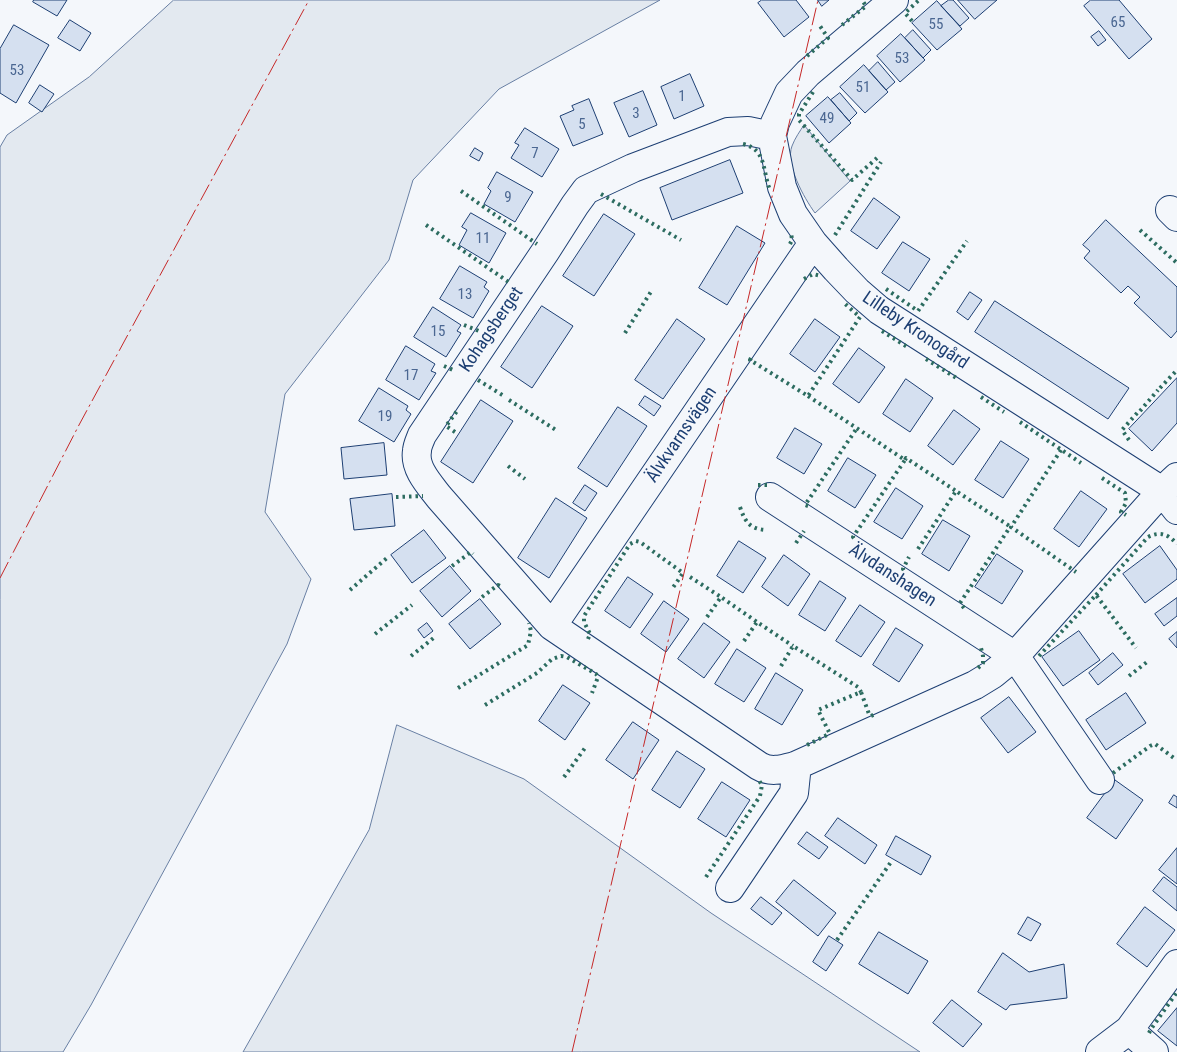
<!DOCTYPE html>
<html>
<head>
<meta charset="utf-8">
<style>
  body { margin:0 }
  canvas { display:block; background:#f4f7fb }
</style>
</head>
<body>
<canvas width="1177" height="1052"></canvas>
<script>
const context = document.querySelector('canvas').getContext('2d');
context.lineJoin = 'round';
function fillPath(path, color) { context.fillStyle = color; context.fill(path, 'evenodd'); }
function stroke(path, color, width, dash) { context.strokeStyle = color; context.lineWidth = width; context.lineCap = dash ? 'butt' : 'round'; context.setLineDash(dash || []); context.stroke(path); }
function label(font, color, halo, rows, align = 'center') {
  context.font = font + ' "Roboto Condensed",sans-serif'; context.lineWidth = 4; context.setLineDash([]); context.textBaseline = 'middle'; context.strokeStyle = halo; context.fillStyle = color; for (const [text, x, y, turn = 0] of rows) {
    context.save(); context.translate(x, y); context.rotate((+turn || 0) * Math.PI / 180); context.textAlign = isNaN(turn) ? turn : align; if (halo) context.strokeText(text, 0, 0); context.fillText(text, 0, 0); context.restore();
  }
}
const green = new Path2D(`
  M174,0H660L499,89L413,180L389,260L285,394L265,512L311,579L287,644L91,1005L63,1052H0V147L7,135L89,77Z
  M804,125L850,181L815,213C804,198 785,164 792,146C795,138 800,131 804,125Z
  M397,725L524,779L711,913L920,1052H243L369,830Z`);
fillPath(green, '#e3e9f0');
stroke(green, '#687fa3', 1);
const building = new Path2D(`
  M34,0H67L57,16L33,2Z
  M762,0H796L809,17L784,37L758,3Z
  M818,0H829L822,6Z
  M949,0H953L969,18L960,26L941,6Z
  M958,0H997L975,19Z
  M1091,0H1119L1152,39L1129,59L1084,6Z
  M937,1L962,29L937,50L912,23Z
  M70,20L91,33L80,51L58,38Z
  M14,25L49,45L16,103L0,93V49Z
  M913,30L931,50L923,58L905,38Z
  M1099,31L1106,40L1098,46L1091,37Z
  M901,34L925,60L900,82L877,56Z
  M878,62L895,82L886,90L869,71Z
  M864,65L888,92L865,113L840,87Z
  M690,74L704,106L674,119L661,87Z
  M40,85L54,94L42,112L29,103Z
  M643,91L657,125L629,137L614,103Z
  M840,93L857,113L849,121L831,100Z
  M828,97L851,123L829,143L806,116Z
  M589,99L603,134L573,146L560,116L574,110L572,106Z
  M525,128L559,149L542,177L511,158L519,145L515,143Z
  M475,148L483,153L479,161L470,156Z
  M730,160L743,193L672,220L660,188Z
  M497,172L533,192L515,222L484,204L491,191L488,188Z
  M874,198L900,217L877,249L851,231Z
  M471,213L506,233L489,263L459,245L467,230L462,227Z
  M604,214L635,234L594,296L563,276Z
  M1106,220L1177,287V331L1171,338L1134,303L1140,297L1128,286L1121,293L1084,258L1090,251L1083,245Z
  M737,226L765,243L727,305L699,288Z
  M903,242L930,259L909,291L882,273Z
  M460,266L487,282L484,287L489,291L473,318L440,299Z
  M970,292L982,300L968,320L957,312Z
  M995,301L1129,388L1108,419L975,332Z
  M542,306L573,326L532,388L501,367Z
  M433,307L461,325L457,331L461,333L446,357L414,337Z
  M677,319L705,339L663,399L635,380Z
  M815,319L840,337L815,372L790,354Z
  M406,346L435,364L431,371L436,373L419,400L386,380Z
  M859,348L885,367L859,403L833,384Z
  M1177,378V423L1152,451L1129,429Z
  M906,379L933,398L910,432L883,414Z
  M379,388L408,406L406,410L411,414L394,442L359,421Z
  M645,396L661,406L654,416L639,405Z
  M481,400L513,421L473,483L441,462Z
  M618,407L647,426L607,487L578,468Z
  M954,410L980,429L953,465L928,446Z
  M795,428L822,444L804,474L777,458Z
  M1001,441L1029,459L1003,498L975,480Z
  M384,443L387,475L344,479L341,448Z
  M848,458L876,475L855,508L828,491Z
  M585,485L597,493L585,511L573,503Z
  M896,488L923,506L902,539L874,522Z
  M1081,491L1107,509L1079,547L1054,529Z
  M392,494L395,526L354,530L350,499Z
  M556,498L587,518L549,578L518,558Z
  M943,520L970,536L949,571L922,554Z
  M424,530L446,558L412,583L391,555Z
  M739,541L766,558L743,593L717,576Z
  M1160,546L1177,570V579L1145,603L1123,574Z
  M997,554L1023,571L1002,604L975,587Z
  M784,555L810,574L788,606L762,587Z
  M450,566L471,591L442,617L420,591Z
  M628,577L653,594L630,628L605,611Z
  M820,581L846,598L825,631L799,615Z
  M1177,598V616L1164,626L1155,614Z
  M480,599L501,624L470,649L449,624Z
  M664,601L689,619L666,652L641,634Z
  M860,605L885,622L861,657L836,641Z
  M427,623L433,631L424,638L418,630Z
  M704,623L730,642L704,678L678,659Z
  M896,628L923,645L899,682L873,665Z
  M1079,631L1100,660L1063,686L1042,657Z
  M1177,632V648L1169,639Z
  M737,649L766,668L744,702L715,684Z
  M1113,653L1123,665L1098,685L1089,673Z
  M776,673L803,690L782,725L755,709Z
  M563,685L590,703L565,740L539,721Z
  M1126,693L1146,723L1106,750L1086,720Z
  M1009,697L1036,732L1008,753L981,718Z
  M633,722L659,740L633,779L606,760Z
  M677,751L705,769L680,808L652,790Z
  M1115,780L1143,800L1116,839L1087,818Z
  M722,782L750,800L726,837L698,819Z
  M1174,795L1177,797V808L1169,803Z
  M838,818L877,845L865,864L825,836Z
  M807,832L828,847L819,859L798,844Z
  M896,836L931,856L921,875L886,855Z
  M1177,848V884L1159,870Z
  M1164,877L1177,887V911L1153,891Z
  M794,880L836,913L818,936L776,902Z
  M761,897L782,913L772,925L751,909Z
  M1145,907L1175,930L1147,967L1117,944Z
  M1028,917L1041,924L1031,941L1018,934Z
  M879,932L928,961L908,994L859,964Z
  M829,936L843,945L826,971L813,962Z
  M1003,953L1029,972L1064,964L1067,998L1010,1005L1006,1010L978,992Z
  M952,1000L982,1024L963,1047L933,1023Z
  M1177,1008V1046L1158,1031Z`);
fillPath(building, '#d5e0f0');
stroke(building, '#1d3f73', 1);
const minor = new Path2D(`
  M894,0L808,73L789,93L775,123L772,136L782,187L793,214L813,243L836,269L857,291L879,310L1162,491L1177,510
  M772,136L748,131L728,132L633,168L586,190L575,205L545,252L422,435C420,440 417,446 417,451C414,468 429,484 439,497L552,626L759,766C771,773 783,769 795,766L975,685L993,674L1015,656L1162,491L1177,477
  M1170,210L1177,217
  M770,497L1015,656L1100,780
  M552,626L813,243
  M730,888L794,793L796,774L795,766
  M1129,1030L1154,1052
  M1100,1052L1129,1030L1177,964`);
stroke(minor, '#1d3f73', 30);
stroke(minor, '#f4f7fb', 28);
stroke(new Path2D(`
  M912,21L905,13L919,0
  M842,25L866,6L862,0
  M807,56L828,38L820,26
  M813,92L799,114V120L852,180L877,158
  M743,144C767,150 762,170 770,190
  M461,191L537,244
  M601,194L681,240
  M426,225L510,283
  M1140,230L1177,263
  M835,235L881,162
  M790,244L792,240L791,232
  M804,279L813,274L821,276
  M886,289L918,311L967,241
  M464,325L479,331
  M882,331L909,348
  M625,333L652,290
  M751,358L750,360L808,396L860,317L844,303
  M926,359L958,379
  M444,366L453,370
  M478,380L504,396
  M1160,388L1177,370
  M808,396L905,460L853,537L854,538
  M981,397L1004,412
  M509,400L556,430
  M1140,411L1158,390
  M1020,422L1081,463
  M455,432L446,426L457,411
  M1129,440L1122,430L1138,412
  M1061,450L1011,527L1076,572
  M905,460L906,458L956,491
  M508,466L525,479
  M1102,478L1125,493L1126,503L1121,512L1126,515
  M758,485H767
  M396,497L423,496
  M808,506L805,505L857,428
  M740,507C745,522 750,529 766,530
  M796,543L804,531
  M918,549L956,491L1011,527
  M452,566L471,552L473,554
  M904,570L903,569L909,557
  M690,577L721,597
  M350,590L387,558
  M1096,595L1148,537C1160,531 1168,534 1177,544
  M482,597L498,585L502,587
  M964,608L960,603L1010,527
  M707,617L721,597L757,622
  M375,634L412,605
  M588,639L590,634L584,622V616L630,544L636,541L640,542L683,573L672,589
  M744,641L757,622L793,646
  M411,656L436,636
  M1039,656L1096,595L1136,648
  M781,666L793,646L858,687L861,692
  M978,668L983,663V656L981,648
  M1129,676L1147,662
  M458,688L528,645L531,631L529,623
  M485,705L537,673L552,659L561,656L567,657L596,674L598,677L592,693
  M807,745L827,735L829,732L818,710L861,692L869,714L871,716L875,714
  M1113,773L1150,746L1155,744L1174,758
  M564,777L585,748
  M706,877L760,796L762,785L758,779
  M837,940L891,862
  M1149,1033L1151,1029L1177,992`), '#2c6c60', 4, [2.5, 4]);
stroke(new Path2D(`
  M0,578L79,425L309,0
  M572,1052L818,0`), '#c62828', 1, [18, 4, 2.5, 4]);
label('15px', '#4b6792', null, [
  ["65",1118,23],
  ["55",936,25],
  ["53",902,59],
  ["53",17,71],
  ["51",863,88],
  ["1",682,97],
  ["3",636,114],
  ["49",827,119],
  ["5",582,125],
  ["7",535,154],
  ["9",508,198],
  ["11",483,239],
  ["13",465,295],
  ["15",438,332],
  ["17",411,376],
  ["19",385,417]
]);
label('18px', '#1d3f73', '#f4f7fb', [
  ["Kohagsberget",492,330,-56],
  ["Lilleby Kronogård",915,331,34],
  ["Älvkvarnsvägen",682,435,-56],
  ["Älvdanshagen",892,576,33]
]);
</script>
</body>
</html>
